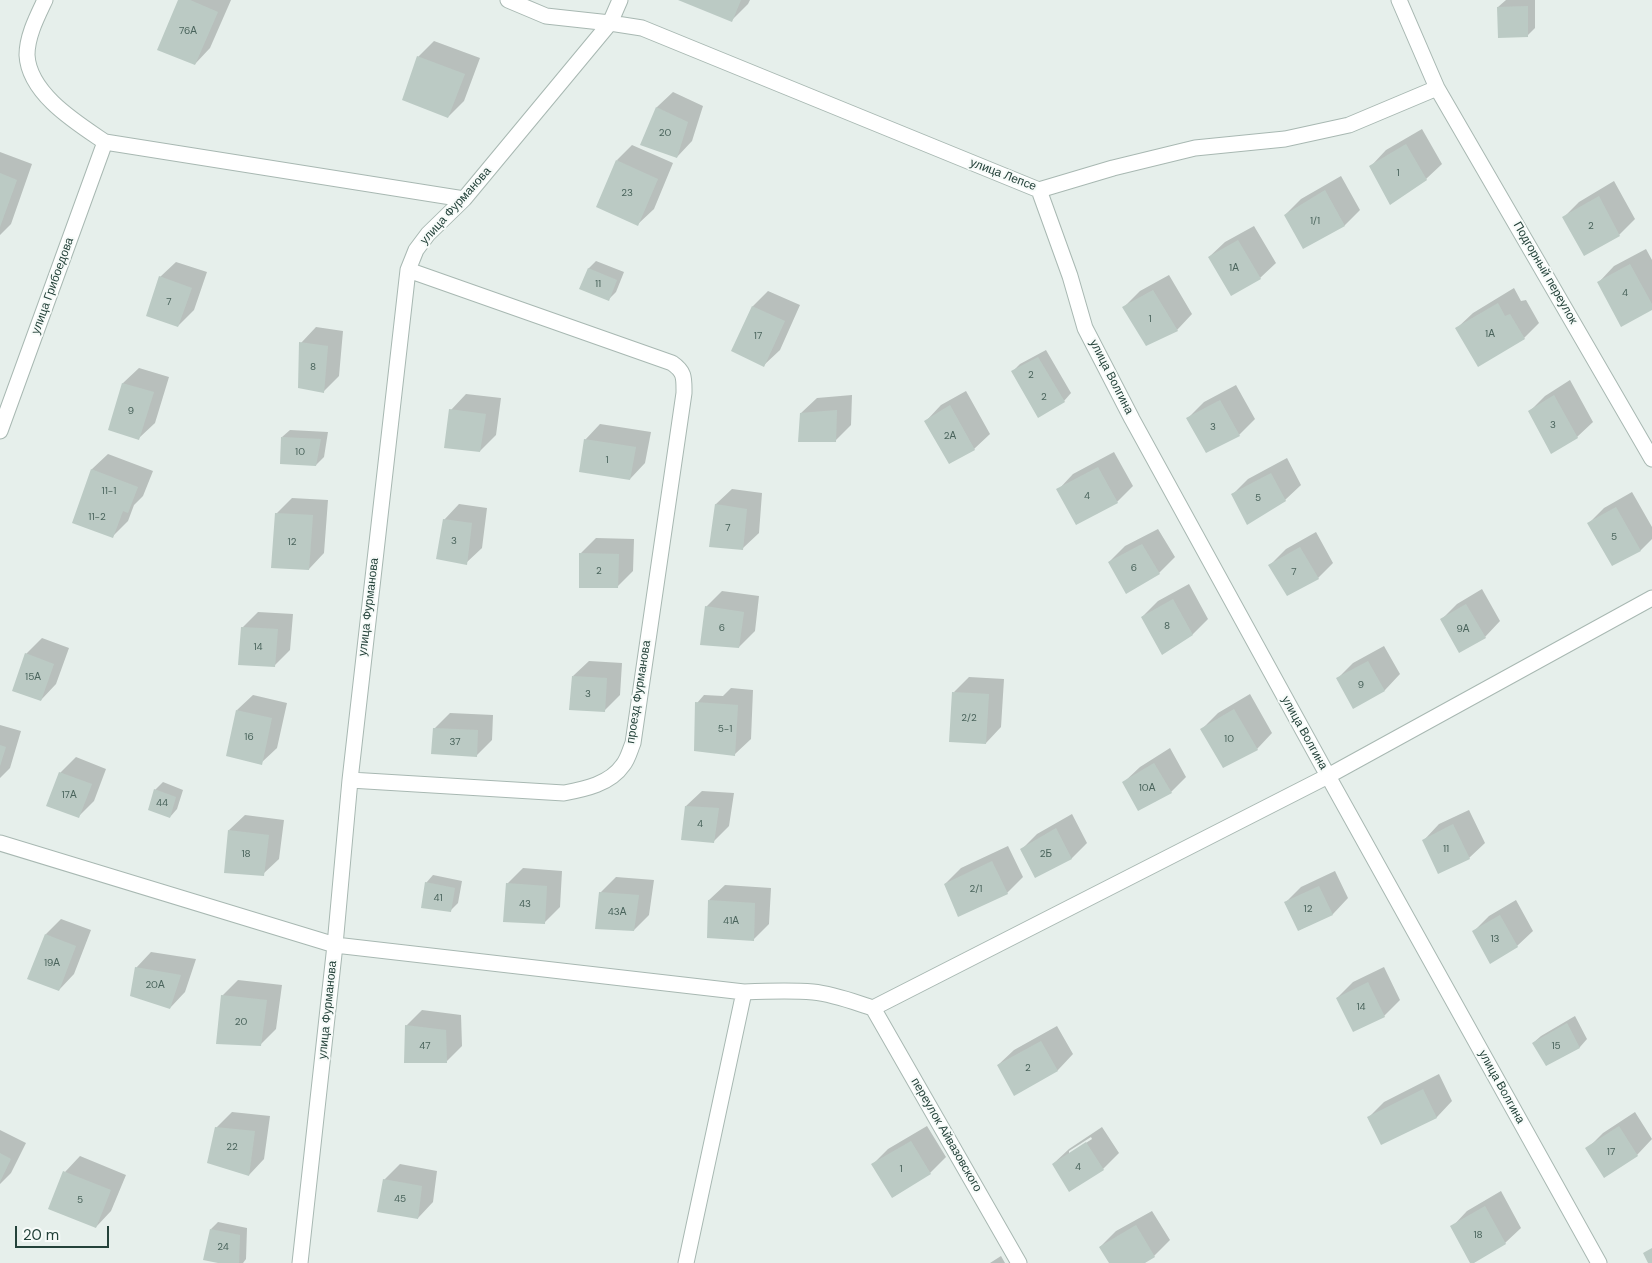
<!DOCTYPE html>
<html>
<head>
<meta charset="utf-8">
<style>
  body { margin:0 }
  #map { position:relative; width:1652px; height:1263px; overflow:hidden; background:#e6efeb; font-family:"DM Sans",sans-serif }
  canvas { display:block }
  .scale { position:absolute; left:15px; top:1226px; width:94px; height:22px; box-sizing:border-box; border:2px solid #24423a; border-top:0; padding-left:6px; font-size:15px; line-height:18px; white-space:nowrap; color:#24423a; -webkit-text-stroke:4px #f7fbf9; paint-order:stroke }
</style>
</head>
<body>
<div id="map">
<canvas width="1652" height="1263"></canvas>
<div class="scale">20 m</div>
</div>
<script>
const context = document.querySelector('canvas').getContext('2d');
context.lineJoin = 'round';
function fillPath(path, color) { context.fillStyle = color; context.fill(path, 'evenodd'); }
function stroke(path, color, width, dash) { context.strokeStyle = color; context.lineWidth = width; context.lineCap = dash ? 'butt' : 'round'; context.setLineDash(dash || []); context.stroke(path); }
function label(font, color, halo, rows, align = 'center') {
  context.font = font + ' "DM Sans",sans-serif'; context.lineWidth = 4; context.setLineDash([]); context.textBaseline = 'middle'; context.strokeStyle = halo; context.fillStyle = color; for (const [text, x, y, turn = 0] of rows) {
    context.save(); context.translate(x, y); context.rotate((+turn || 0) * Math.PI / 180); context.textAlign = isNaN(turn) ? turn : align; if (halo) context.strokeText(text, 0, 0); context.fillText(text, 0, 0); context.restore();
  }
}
fillPath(new Path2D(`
  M179,0H231L210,48L195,64Z
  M681,0H750L748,4L732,20Z
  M1506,0H1535V28L1527,36L1498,7Z
  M434,41L480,58L464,101L448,117L418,57Z
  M673,92L703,106L692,141L677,157L641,144L657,107Z
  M1422,129L1442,164L1426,179L1371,166L1386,150Z
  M632,145L673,163L654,209L638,224L617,160Z
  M0,152L32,164L11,224L0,235Z
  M1341,176L1360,210L1345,225L1304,247L1285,215L1301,199Z
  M1614,181L1635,219L1619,235L1564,217L1579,202Z
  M1254,226L1276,263L1260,278L1209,257L1225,242Z
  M1646,249L1652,260V309L1599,282L1614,266Z
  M596,261L624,272L616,292L609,299L581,288L589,268Z
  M176,262L207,272L194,310L178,326L160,277Z
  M1169,275L1192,314L1177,330L1124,307L1140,291Z
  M1514,288L1521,301L1526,300L1539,323L1524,338L1457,328L1473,313Z
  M768,291L800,305L780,350L764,365L733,351L753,306Z
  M316,327L343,331L339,376L324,391L301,343Z
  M1046,350L1071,393L1064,401L1012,372L1020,364Z
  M139,368L169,377L155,423L139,438L109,429L123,383Z
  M1570,380L1593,422L1577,437L1529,412L1545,396Z
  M1236,385L1255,419L1239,435L1188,418L1204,402Z
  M966,391L990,434L974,449L926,421L941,405Z
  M466,394L501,398L496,435L480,451L451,410Z
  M852,395L851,425L835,441L801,413L817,398Z
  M600,424L651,432L645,463L630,479L585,440Z
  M290,430L328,432L324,457L316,465L282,437Z
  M1114,452L1133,486L1117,502L1077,523L1058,490L1073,474Z
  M108,454L153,471L143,496L134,505L128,521L112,537L73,522L92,469Z
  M1287,458L1301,485L1285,500L1232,495L1248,479Z
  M732,489L762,493L759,533L743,548L710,546L716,504Z
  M1632,492L1652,527V539L1641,550L1613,564L1589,523L1604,508Z
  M292,498L328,500L324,553L309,569L276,514Z
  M459,504L487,508L482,548L466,563L444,520Z
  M1158,529L1175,557L1159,573L1109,562L1125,546Z
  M1316,532L1333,563L1318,578L1270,565L1286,549Z
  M596,538L634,539L633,571L617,587L580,554Z
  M1189,584L1208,619L1193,634L1162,653L1142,617L1158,601Z
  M1482,589L1500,621L1485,637L1441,620L1457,604Z
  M722,591L759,596L755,631L739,647L706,607Z
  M258,612L293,614L290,650L274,666L242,628Z
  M42,638L69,648L56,684L41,700L26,654Z
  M1384,646L1400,674L1385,690L1354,707L1337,679L1353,663Z
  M589,661L622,663L620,695L604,711L573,676Z
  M969,677L1004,679L1001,727L986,743L954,692Z
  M731,688L753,690L751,739L735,754L697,703L704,695L723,696Z
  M1250,694L1272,733L1257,749L1202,729L1218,713Z
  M253,695L287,703L277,748L261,763L237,710Z
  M450,713L493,715L492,740L477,755L434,729Z
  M0,725L21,731L10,768L0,778Z
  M1170,748L1186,777L1171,792L1124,782L1140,767Z
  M76,757L106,769L94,801L78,817L60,773Z
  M163,782L183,790L177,809L170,817L155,790Z
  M702,791L734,793L729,826L714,841L686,806Z
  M1469,810L1485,843L1469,858L1424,840L1439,824Z
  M1072,814L1087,843L1072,858L1035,877L1021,850L1037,834Z
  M245,815L284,820L279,859L263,874L229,830Z
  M1008,846L1023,877L1007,893L945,884L961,868Z
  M523,868L562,871L560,907L544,923L507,884Z
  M1335,871L1348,898L1333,914L1299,930L1285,903L1301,887Z
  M433,875L462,881L458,903L450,911L426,883Z
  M616,877L654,880L649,915L634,930L600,893Z
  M725,885L771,888L769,924L753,940L709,900Z
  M1516,900L1533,931L1517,946L1474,931L1489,916Z
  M61,919L91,930L74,974L59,990L46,934Z
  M151,952L196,959L185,992L170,1008L136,968Z
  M1384,967L1400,1000L1384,1016L1337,998L1353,982Z
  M238,980L282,985L276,1029L261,1044L222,996Z
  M422,1010L461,1015L462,1046L446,1062L406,1026Z
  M1575,1016L1587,1039L1580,1047L1546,1064L1533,1043L1541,1036Z
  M1057,1026L1073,1054L1058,1070L1015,1094L998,1065L1014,1050Z
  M1439,1074L1452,1101L1437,1117L1381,1143L1368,1118L1384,1102Z
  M232,1112L270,1116L264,1159L249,1175L216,1128Z
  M1635,1112L1652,1139L1637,1155L1587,1149L1603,1133Z
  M927,1126L946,1157L930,1173L893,1197L873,1164L888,1149Z
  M1102,1127L1119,1153L1103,1169L1070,1190L1053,1164L1069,1149ZM1091,1137L1092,1139L1069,1154V1151Z
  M0,1130L26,1143L11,1173L0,1184Z
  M80,1156L126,1175L111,1211L96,1227L65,1172Z
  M400,1164L437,1171L433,1202L418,1218L384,1180Z
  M1501,1191L1521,1228L1505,1243L1471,1263L1452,1227L1467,1211Z
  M1152,1211L1170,1240L1154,1256L1142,1263H1110L1100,1247L1116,1231Z
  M218,1222L247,1228L246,1259L243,1263H223L211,1229Z
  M1001,1256L1005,1263H990Z`), '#0003');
fillPath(new Path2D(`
  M178,0H190L218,12L195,65L157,50Z
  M678,0H741L732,22Z
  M1528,6V37L1498,38L1497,7Z
  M417,56L465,74L448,118L402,100Z
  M656,107L688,122L677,158L640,145Z
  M1406,144L1427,180L1390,205L1369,166Z
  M616,160L658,179L638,226L596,207Z
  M0,173L17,180L0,227Z
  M1325,190L1345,226L1303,249L1284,215Z
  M1599,196L1620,236L1584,256L1562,217Z
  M1238,240L1261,279L1231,296L1208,257Z
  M1630,264L1652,304V310L1621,327L1597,282Z
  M588,268L617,280L609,301L579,289Z
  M159,276L192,288L178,327L146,316Z
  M1153,290L1178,331L1146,346L1122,307Z
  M1498,303L1505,316L1510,314L1525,339L1478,367L1455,328Z
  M752,306L785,321L764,367L731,351Z
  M299,342L328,346L324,393L298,388Z
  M1038,357L1065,402L1038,418L1011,371Z
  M122,383L154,392L139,440L108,430Z
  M1554,395L1578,438L1551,454L1528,411Z
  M1220,400L1240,436L1206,453L1186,418Z
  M950,405L975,450L949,464L924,421Z
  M449,409L486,414L480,452L444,448Z
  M837,410L836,442H798L800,413Z
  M281,437L321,439L316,466L280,464Z
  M584,439L636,447L630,480L579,472Z
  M1098,467L1118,503L1076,525L1056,489Z
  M91,469L138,487L128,513L123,511L113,538L72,523Z
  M1271,473L1286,501L1247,525L1231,494Z
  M715,504L747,509L743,550L709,547Z
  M1616,507L1641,551L1612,566L1587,523Z
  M275,513L313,515L309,570L271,568Z
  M443,519L472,523L467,565L436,559Z
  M1142,544L1160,574L1126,594L1108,562Z
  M1300,547L1319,579L1287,596L1268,565Z
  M579,553L619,554L618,588H579Z
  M1173,599L1193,635L1162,655L1141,617Z
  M1466,604L1486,638L1459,653L1440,619Z
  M705,606L744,612L739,648L700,645Z
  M241,627L278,629L275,667L238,665Z
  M25,653L54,664L41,701L12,691Z
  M1368,661L1385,691L1353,709L1336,678Z
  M572,676L607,678L605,712L569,710Z
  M952,692L989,694L986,744L949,742Z
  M695,702L738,705L735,756L694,751Z
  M1234,709L1258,750L1223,768L1200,729Z
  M236,710L272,718L262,765L226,756Z
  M433,728L478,730L477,757L431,754Z
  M0,745L6,747L0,766Z
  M1154,763L1172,793L1138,811L1122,782Z
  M59,772L92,784L79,818L46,806Z
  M154,789L176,797L170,818L148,810Z
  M685,806L719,808L714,843L681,840Z
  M1453,824L1470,859L1438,874L1422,840Z
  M1056,828L1072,859L1035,878L1020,849Z
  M228,830L269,835L264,876L224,873Z
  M992,861L1008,894L958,917L944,884Z
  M425,882L455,888L451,912L421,908Z
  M506,883L547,886L545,924L503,922Z
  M1319,886L1333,915L1298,931L1284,902Z
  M599,892L639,895L634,931L595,929Z
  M708,900L755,903L754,941L707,938Z
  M1500,915L1518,947L1490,964L1472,931Z
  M45,934L76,946L59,991L27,979Z
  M135,967L181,975L170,1009L130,996Z
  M1368,982L1385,1017L1353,1032L1336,998Z
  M221,995L267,1000L261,1046L216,1044Z
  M1567,1023L1580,1048L1546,1066L1532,1043Z
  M405,1025L446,1030L447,1063H404Z
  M1041,1041L1058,1071L1014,1096L997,1065Z
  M1423,1089L1437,1118L1381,1145L1367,1117Z
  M1619,1126L1638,1156L1604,1178L1585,1148Z
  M215,1127L255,1131L249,1176L207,1163Z
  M911,1141L931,1174L892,1198L871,1164Z
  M1086,1142L1104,1170L1069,1192L1052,1164Z
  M0,1153L11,1159L0,1182Z
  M63,1171L111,1190L96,1228L48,1209Z
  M383,1179L422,1186L418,1219L377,1212Z
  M1485,1206L1506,1244L1474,1263H1470L1450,1226Z
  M1136,1225L1155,1257L1145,1263H1109L1099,1247Z
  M210,1229L240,1235L239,1263H218L203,1260Z
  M1652,1248V1263H1648L1643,1253Z`), '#bbcac4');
const minor = new Path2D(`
  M45,0C37,17 27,36 27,55C29,94 77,123 105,142L464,199
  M508,0L546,16L610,23L642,28L1039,190L1113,168L1195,148L1285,139L1349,125L1437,88
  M1399,0L1437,88L1652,459
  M1039,190L1070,276L1085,328L1132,419L1328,776L1599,1263
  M0,431L105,142
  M350,780L564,793C585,789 610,784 623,765C628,759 630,750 633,743L684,393C684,378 685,372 672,363L408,270
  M0,843L335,945L744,992C767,991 790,990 813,992C834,994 854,1002 873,1008L1328,776L1652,598
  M873,1008L1019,1263
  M300,1263L335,945L350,780L408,270L416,250L428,234L464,199L610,23L620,0
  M686,1263L744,992`);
stroke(minor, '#a8b8b2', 17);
stroke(minor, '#fff', 15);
label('10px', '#4a645c', null, [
  ["76А",188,31],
  ["20",665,133],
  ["1",1398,173],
  ["23",627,193],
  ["1/1",1315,221],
  ["2",1591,226],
  ["1А",1234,268],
  ["11",598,284],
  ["4",1625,293],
  ["7",169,302],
  ["1",1150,319],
  ["1А",1490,334],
  ["17",758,336],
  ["8",313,367],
  ["2",1031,375],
  ["2",1044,397],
  ["9",131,411],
  ["3",1553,425],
  ["3",1213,427],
  ["2А",950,436],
  ["10",300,452],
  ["1",607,460],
  ["11-1",109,491],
  ["4",1087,496],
  ["5",1258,498],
  ["11-2",97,517],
  ["7",728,528],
  ["5",1614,537],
  ["3",454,541],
  ["12",292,542],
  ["6",1134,568],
  ["2",599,571],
  ["7",1294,572],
  ["8",1167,626],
  ["6",722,628],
  ["9А",1463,629],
  ["14",258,647],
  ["15А",33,677],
  ["9",1361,685],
  ["3",588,694],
  ["2/2",969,718],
  ["5-1",725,729],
  ["16",249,737],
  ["10",1229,739],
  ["37",455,742],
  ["10А",1147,788],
  ["17А",69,795],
  ["44",162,803],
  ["4",700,824],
  ["11",1446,849],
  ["18",246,854],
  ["2Б",1046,854],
  ["2/1",976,889],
  ["41",438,898],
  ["43",525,904],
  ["12",1308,909],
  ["43А",617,912],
  ["41А",731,921],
  ["13",1495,939],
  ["19А",52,963],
  ["20А",155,985],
  ["14",1361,1007],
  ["20",241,1022],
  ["47",425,1046],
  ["15",1556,1046],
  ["2",1028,1068],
  ["22",232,1147],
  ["17",1611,1152],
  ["4",1078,1167],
  ["1",901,1169],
  ["45",400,1199],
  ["5",80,1200],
  ["18",1478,1235],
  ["24",223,1247]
]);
label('12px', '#24423a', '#f7fbf9', [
  ["улица Лепсе",1003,175,21],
  ["улица Фурманова",456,206,-48],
  ["Подгорный переулок",1545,273,60],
  ["улица Грибоедова",53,286,-70],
  ["улица Волгина",1111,377,63],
  ["улица Фурманова",369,607,-83],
  ["проезд Фурманова",639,692,-81],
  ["улица Волгина",1304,733,61],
  ["улица Фурманова",328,1010,-84],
  ["улица Волгина",1501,1087,61],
  ["переулок Айвазовского",946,1135,60]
]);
</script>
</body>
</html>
